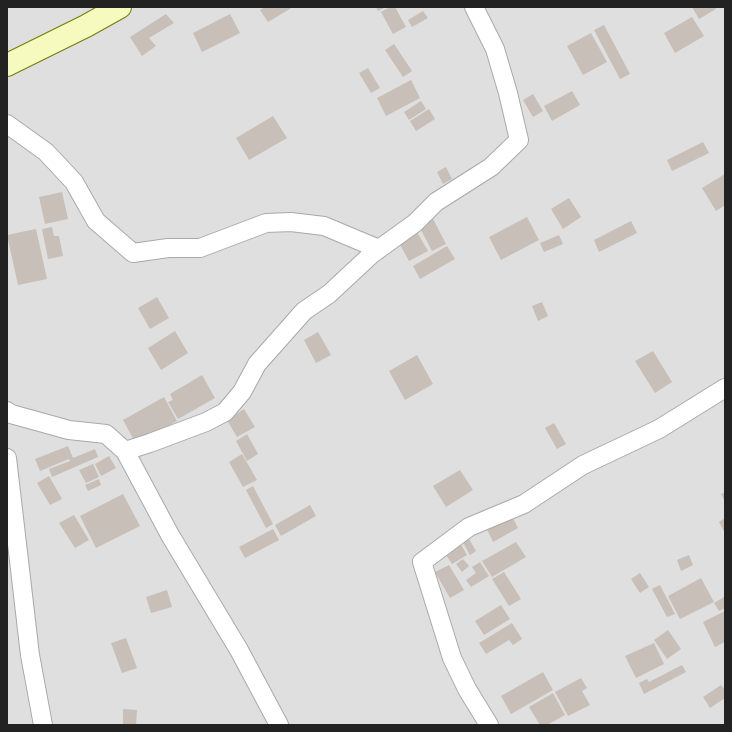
<!DOCTYPE html>
<html>
<head>
<meta charset="utf-8">
<style>
  body { margin:0 }
  #map { position:relative; width:732px; height:732px; overflow:hidden; background:#f2efe9; font-family:Montserrat,sans-serif }
  canvas { display:block }
  .frame { position:absolute; inset:0; border:8px solid #222; pointer-events:none }
</style>
</head>
<body>
<div id="map">
<canvas width="732" height="732"></canvas>
<div class="frame"></div>
</div>
<script>
const context = document.querySelector('canvas').getContext('2d');
context.lineJoin = 'round';
function fillPath(path, color) { context.fillStyle = color; context.fill(path, 'evenodd'); }
function stroke(path, color, width, dash) { context.strokeStyle = color; context.lineWidth = width; context.lineCap = dash ? 'butt' : 'round'; context.setLineDash(dash || []); context.stroke(path); }
fillPath(new Path2D(`
  M7,7H725V725H7Z`), '#e0dfdf');
fillPath(new Path2D(`
  M265,7H293L268,22L260,10Z
  M376,7H386L378,11Z
  M390,7H395L406,27L393,34L381,12Z
  M692,7H715L716,9L699,19Z
  M423,11L428,18L412,27L408,20Z
  M166,14L174,23L149,38L156,46L142,56L130,37Z
  M230,14L240,33L202,52L193,33Z
  M692,17L704,36L675,53L664,33Z
  M604,25L630,74L620,79L594,30Z
  M591,33L607,62L583,75L567,46Z
  M394,44L412,71L403,77L385,50Z
  M368,68L380,88L371,93L359,73Z
  M411,80L420,98L386,116L377,98Z
  M572,91L580,105L552,121L544,106Z
  M533,94L543,111L533,117L523,100Z
  M421,101L426,109L409,120L404,112Z
  M429,109L435,119L416,131L410,121Z
  M273,116L287,138L249,160L236,138Z
  M703,142L709,153L672,171L667,160Z
  M446,167L452,179L443,184L437,172Z
  M725,174V205L716,211L702,188Z
  M62,192L68,219L45,224L39,197Z
  M569,198L581,217L563,229L551,209Z
  M432,217L446,244L432,251L418,224Z
  M527,217L539,240L501,260L489,237Z
  M631,221L637,233L599,252L594,240Z
  M52,227L54,236H59L63,256L48,259L42,229Z
  M414,227L428,251L409,261L397,239Z
  M36,229L47,279L18,285L7,235Z
  M559,235L563,244L544,252L540,243Z
  M447,246L455,259L420,279L413,266Z
  M157,297L169,318L150,329L138,308Z
  M542,302L548,316L538,321L532,306Z
  M175,331L188,353L161,370L148,348Z
  M318,332L331,355L316,363L304,340Z
  M653,351L672,382L655,393L635,361Z
  M417,355L433,384L405,400L389,371Z
  M202,375L215,398L178,419L168,402L173,400L170,394Z
  M164,397L177,421L136,444L123,420Z
  M244,409L255,427L237,437L227,420Z
  M554,423L566,444L557,449L545,428Z
  M247,434L258,454L247,461L236,441Z
  M68,446L73,458L95,449L98,457L52,477L49,469L70,461L69,459L40,471L35,459Z
  M242,454L257,480L243,487L229,462Z
  M109,456L116,468L101,476L95,464Z
  M93,464L99,477L86,483L79,470Z
  M460,470L473,490L446,507L433,486Z
  M49,476L62,499L50,505L37,483Z
  M99,479L101,485L88,491L85,485Z
  M253,486L273,524L266,528L246,490Z
  M725,492V502L721,494Z
  M123,494L140,526L96,548L80,516Z
  M310,505L316,516L281,536L275,525Z
  M511,514L518,528L493,542L486,527Z
  M74,515L89,540L75,548L59,523Z
  M725,518V533L719,522Z
  M273,529L279,540L245,558L239,547Z
  M468,537L476,551L470,555L462,541Z
  M459,541L467,555L452,564L443,550Z
  M516,542L526,557L492,577L482,561Z
  M689,555L693,565L681,571L677,560Z
  M463,559L469,566L462,572L456,564Z
  M480,562L489,576L471,587L466,580L476,573L472,567Z
  M449,565L464,590L450,598L435,572Z
  M504,572L521,599L509,606L492,579Z
  M640,573L649,587L640,593L631,579Z
  M701,578L714,602L680,619L668,596Z
  M660,585L675,614L667,617L652,589Z
  M167,590L172,607L151,613L146,597Z
  M724,597L725,608L719,611L714,603Z
  M501,605L510,619L484,635L475,621Z
  M725,611V642L715,647L703,622Z
  M512,623L522,639L513,645L509,640L486,654L479,643Z
  M668,630L681,649L667,659L654,640Z
  M126,638L137,668L122,673L111,643Z
  M654,643L664,664L636,678L625,656Z
  M682,665L686,672L644,694L639,683L647,679L649,682Z
  M543,672L553,690L511,714L501,696Z
  M581,678L587,688L582,691L590,705L568,716L555,692Z
  M721,685L725,690V698L710,708L703,697Z
  M553,693L565,715L547,725H540L529,707Z
  M123,709L137,710L136,725H123Z`), '#c7bfb8');
const street = new Path2D(`
  M7,124L46,152L74,182L96,221L133,253L168,248H200L266,223L291,222L324,226L379,249
  M7,411L11,414L69,430L106,434L125,451L150,443L206,422L225,412L242,392L257,364L304,311L329,294L372,254L415,223L436,202L491,167L519,140L508,93L495,49L474,7
  M125,451L170,535L239,650L279,725
  M7,458L30,655L43,725
  M489,725L467,689L452,658L422,562L469,527L524,504L583,465L659,429L725,388`);
const secondary = new Path2D(`
  M7,65L86,26L120,7`);
stroke(street, '#a9a9a9', 20);
stroke(secondary, '#707d05', 24);
stroke(street, '#fff', 18);
stroke(secondary, '#f7fabf', 22);
</script>
</body>
</html>
